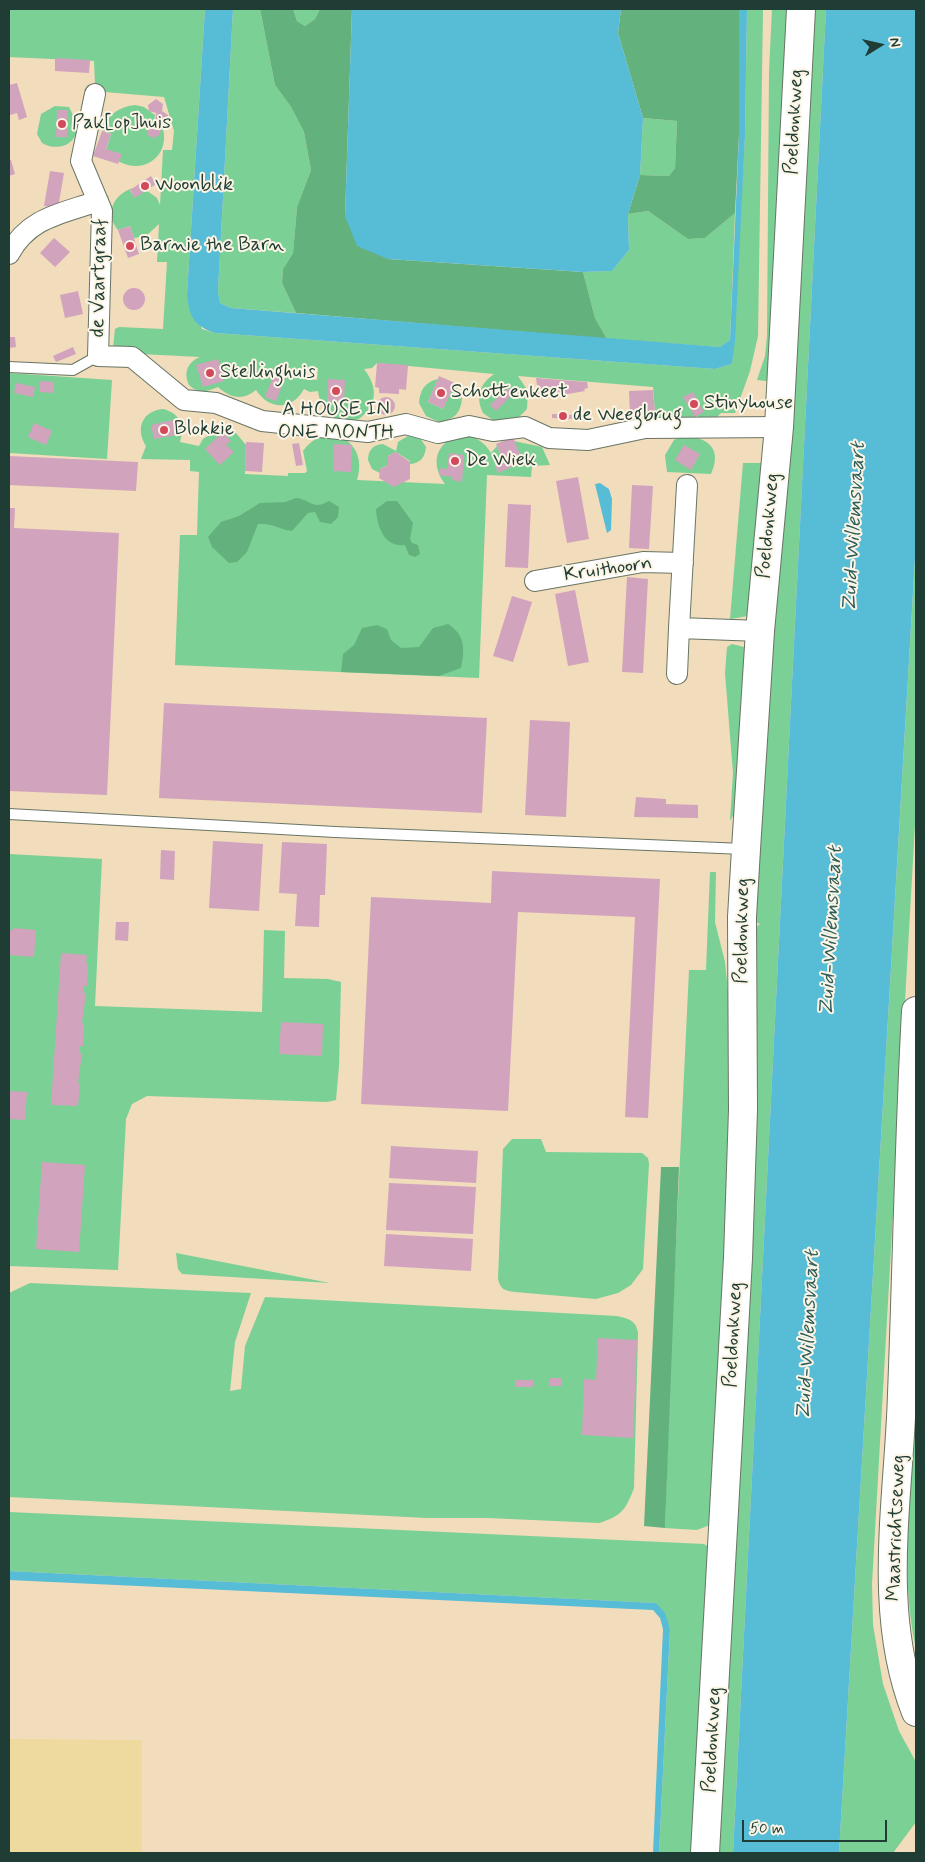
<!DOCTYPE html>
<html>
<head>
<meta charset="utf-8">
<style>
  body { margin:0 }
  #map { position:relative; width:925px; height:1862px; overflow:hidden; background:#f1dcbc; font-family:Mynerve,sans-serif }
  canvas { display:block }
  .frame { position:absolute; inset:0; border:10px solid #1f3d34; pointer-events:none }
  .north { position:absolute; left:855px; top:20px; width:50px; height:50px; -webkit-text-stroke:4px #fcf5e5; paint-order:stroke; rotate:80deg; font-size:14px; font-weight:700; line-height:20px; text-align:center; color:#1f3d34 }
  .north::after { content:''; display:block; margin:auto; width:18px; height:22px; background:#1f3d34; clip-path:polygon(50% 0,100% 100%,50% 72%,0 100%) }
  .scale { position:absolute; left:742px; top:1820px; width:145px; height:22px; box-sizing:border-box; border:2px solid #1f3d34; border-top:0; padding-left:6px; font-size:15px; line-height:18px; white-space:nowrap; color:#1f3d34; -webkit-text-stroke:4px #fcf5e5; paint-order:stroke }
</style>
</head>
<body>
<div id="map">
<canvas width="925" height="1862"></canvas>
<div class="frame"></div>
<div class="north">N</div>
<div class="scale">50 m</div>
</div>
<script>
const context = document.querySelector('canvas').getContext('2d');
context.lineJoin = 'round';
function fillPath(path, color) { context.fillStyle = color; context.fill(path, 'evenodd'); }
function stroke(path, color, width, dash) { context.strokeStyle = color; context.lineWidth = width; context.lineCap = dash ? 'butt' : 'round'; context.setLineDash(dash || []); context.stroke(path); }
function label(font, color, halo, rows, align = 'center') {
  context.font = font + ' Mynerve,sans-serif'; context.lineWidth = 4; context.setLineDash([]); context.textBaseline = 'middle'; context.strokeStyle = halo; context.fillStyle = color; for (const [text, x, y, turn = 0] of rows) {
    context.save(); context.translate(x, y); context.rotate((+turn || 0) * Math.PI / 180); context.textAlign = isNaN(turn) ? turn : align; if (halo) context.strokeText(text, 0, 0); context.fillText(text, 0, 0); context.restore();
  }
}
fillPath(new Path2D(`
  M9,9H205L187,293L202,329L215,333L715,369L732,364L745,136L747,9H763L758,336L750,371L735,413H721L714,420L701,419L697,416C684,423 659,422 646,414L655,413L653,387L518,376L528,391L527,409L515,421L497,423L483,413C475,396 480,384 494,374L377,363L372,368L364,369C378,387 378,405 359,419C337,425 321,414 318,391L310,392L304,389C292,411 269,410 256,390C243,401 230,398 218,387C206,392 199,394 189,385C183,372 188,362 200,357L121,353L113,348L115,329L119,327L163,329L167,262H157L159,224L146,236L134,238L130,226L118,230C104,213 114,193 134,188L130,191L135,197L146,190L157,198L160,205L163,150H172L174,131L164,97L105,92L95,84L94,61L9,57ZM302,367L318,368L317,380L301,378Z
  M233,9H260L275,85L291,107L304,132L311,170L297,207L293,253L283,269L282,283L296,313L231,308L220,303L218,291Z
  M293,9H320L315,19L305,26L297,21Z
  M772,9H793L775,382L757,380L765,356L767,336L769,72Z
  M809,9H826L733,1853H711L749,933L760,924L750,919Z
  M135,105L144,107L155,115L154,122L148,125V132L153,136L162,125C174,162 131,182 106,150L111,134L103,131C107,115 118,107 135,105Z
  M55,106L69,107L78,125C77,145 58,152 42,143L37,134L41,114Z
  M643,118L677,121L675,168L669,176L640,175Z
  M648,211L688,239L705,238L735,213L730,340L720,347L607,339L595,318L583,272L612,271L629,250L628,214Z
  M9,373L112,380L107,459L9,453Z
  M438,379L428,402L443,409L454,384L462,398C461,413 454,420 439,422L426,416L419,403C420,390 425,382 438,379Z
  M163,409C180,413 185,426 180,442L199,446L203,439L218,430L236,433L246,445L245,474L288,476V473H305L307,471L303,451C326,418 370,441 357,480L445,484C416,445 470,416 491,453L497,446L503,460L495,464L498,472L523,462L514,441L542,447L550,465L532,466L531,477L487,475L479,678L175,665L180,535H197L199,472L190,471V460L141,459L146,446C135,429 142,411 163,409Z
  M411,434L420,438L426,447C425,457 421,463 410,464V461L396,452L388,456V465L380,469V473L372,469L368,460C368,450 373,445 383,444L396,451L398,442Z
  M682,436C707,437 723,447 711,474L667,472L665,455L674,440Z
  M743,463H768L748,616L730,619Z
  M916,542V807L872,1584L873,1625L883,1684L899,1731L916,1762V1822L893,1853H839Z
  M732,644L744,647L746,653L736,810L730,821L733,773L725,673L727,647Z
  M9,854L102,859L95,1006L262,1012L264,930L285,931L284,978L328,979L341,982L339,1066L336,1100L327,1102L147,1096L132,1104L126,1119L118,1270L9,1266Z
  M710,872H716L715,922L725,962L731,1021L728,1222L710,1525L697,1530L665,1528L670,1368L689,970H706Z
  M512,1139H541L546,1152L642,1153L648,1158L649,1164L643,1269L631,1285L618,1293L596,1299L515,1292C505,1291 500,1289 498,1279L503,1149Z
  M176,1253L330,1283L182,1274L178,1269Z
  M30,1283L251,1293L235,1342L230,1391L241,1389L245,1346L265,1297L617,1316C629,1319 636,1320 638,1333L634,1488C626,1509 622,1516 599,1523L488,1518H427L9,1497V1293Z
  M916,1407V1649C899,1570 911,1487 916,1407Z
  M9,1512L704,1544L709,1547L695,1853H659L670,1629L656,1603L9,1571Z`), '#7ad095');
fillPath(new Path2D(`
  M260,9H293L297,21L305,26L315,19L320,9H352L345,216L388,259L583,272L595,318L607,339L296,313L282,283L283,269L293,253L297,207L311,170L304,132L291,107L275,85Z
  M621,9H739V135L735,213L705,238L688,239L648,211L628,214L640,175L669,176L675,168L677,121L643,118L618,33Z
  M296,498C311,499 312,511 329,501L339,507L338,517L331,524L320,522L315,512L308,513L292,531C277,529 274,523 258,524L247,552L237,562L229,563L212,547L208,537L221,522L239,516L260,503L285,502Z
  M387,501H397L413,523L410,539L412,543L418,545L420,554L415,557L409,555L405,545C384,548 377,526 376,509Z
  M448,624C465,635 465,649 461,668L439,676L341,672L343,654L354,645L362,628L377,625L387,629L391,640L401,648L419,647L433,628Z
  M661,1167H679L665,1528L644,1526Z`), '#63b27e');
fillPath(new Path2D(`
  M9,1739L142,1740V1853H9Z`), '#eeda9e');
fillPath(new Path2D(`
  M205,9H233L218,291L220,303L231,308L720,347L730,340L739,135V9H747L745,136L735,340L732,364L715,369L215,333C192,325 189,315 187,293Z
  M352,9H621L618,33L643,118L640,175L628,214L629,250L612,271L583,272L388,259L357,246L345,216Z
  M826,9H916V541L839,1853H733Z
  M600,483L609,489L612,499L611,530L607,533L595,484Z
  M9,1571L656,1603L665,1613L670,1629L659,1853H653L663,1629L660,1618L653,1610L9,1580Z`), '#57bcd5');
fillPath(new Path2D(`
  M55,58L90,60L89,73L55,71Z
  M17,83L27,117L19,120L17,113L10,115L9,112V85Z
  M156,99L163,104L162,111L168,115V122L161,127L160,135L153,138L148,135L147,127L155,124L156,113L149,111L148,105Z
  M57,110H68L67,137H56Z
  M102,131L111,134L106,149L122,154L118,164L93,156Z
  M9,160H11L15,174L9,176Z
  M50,171L64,173L58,208L44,206Z
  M151,176L156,184L135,198L130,190Z
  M130,226L139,254L128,258L118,230Z
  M54,238L70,252L55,267L40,253Z
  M123 299a11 11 0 1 1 22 0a11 11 0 1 1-22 0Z
  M78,291L83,314L65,318L60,295Z
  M9,337H15L16,347L9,348Z
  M73,347L76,354L56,362L53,356Z
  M218,359L224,381L203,387L196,365Z
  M377,363L408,365L406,390L399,389V394L379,393V388L375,387Z
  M278,364L289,368L276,401L265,397Z
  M439,376L455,383L443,409L428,402Z
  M536,378L587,382L588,388L584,389L585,391L539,399Z
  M328,379L345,380L344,402L327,401Z
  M40,381L54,382V393L39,392Z
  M16,383L35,387L33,397L14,393Z
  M508,388L513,394L496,411L490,405Z
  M653,390L655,413L630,415L629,391Z
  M693,392L704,412L695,417L683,397Z
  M377 406a9 9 0 1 1 18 0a9 9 0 1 1-18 0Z
  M552,414L574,415V419L552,418Z
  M173,420L177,435L154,439L151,425Z
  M34,423L52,431L46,445L28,437Z
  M223,432L231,441L226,445L234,452L220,465L205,449Z
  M513,437L523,462L498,473L495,464L503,460L496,444Z
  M246,442L264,443L262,472L245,471Z
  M299,443L303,465L296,466L292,444Z
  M334,444L352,445L351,472L333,471Z
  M684,445L700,454L691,470L675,460Z
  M396,452L410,462V479L394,487L379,478L380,469L388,465V456Z
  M449,453L464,455L462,482L452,480L453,477L439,475L440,468L447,469Z
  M9,456L138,462L136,491L9,485Z
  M578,477L589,539L567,543L556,481Z
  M632,485L653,486L649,549L629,548Z
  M508,504L531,505L528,568L505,567Z
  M9,508H15L14,528L119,533L107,795L9,791Z
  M627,577L648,579L643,673L622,672Z
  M575,590L589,662L568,666L555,594Z
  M512,596L532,602L513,662L493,656Z
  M164,703L487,718L482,813L159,798Z
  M530,720L570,722L566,817L525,815Z
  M636,797L666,799V804L698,805V818L634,817Z
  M213,841L263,844L259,911L209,908Z
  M282,842L327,844L325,895H320L319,927L295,926L297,894L279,893Z
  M161,850L175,851L174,880L160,879Z
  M492,871L660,879L648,1118L625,1117L635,917L518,912L508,1111L361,1104L371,897L491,903Z
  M116,922H129L128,941L115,940Z
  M13,928L36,930L34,957L9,955V930H13Z
  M61,953L87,955L86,963H88L87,986H84V993H86L82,1023H84L83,1046H80V1053H82L78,1083H80L78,1106L51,1105Z
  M281,1022L323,1024L322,1056L279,1054Z
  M9,1091L27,1092L25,1120L9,1119Z
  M391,1146L478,1151L476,1183L389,1178Z
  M42,1162L85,1165L79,1252L36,1249Z
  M389,1183L476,1187L473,1234L386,1230Z
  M386,1234L473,1239L471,1271L384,1266Z
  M598,1338L637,1340L633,1438L582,1435L584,1379L596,1380Z
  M550,1378H562V1386H549Z
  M515,1380H533V1387H515Z`), '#d2a3bd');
const lane = new Path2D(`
  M9,367L73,370L98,356
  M9,814L335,832L744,849`);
const street = new Path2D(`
  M95,94L81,161L102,211L98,356L132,357L184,400L216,403L262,421L368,432L406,424L438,433L469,426L493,431L525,427L549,438L588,440L645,428L779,427
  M9,254C29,217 61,214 98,201
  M687,485L679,628L760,631
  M535,581L643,562L683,563
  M677,674L679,628`);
const secondary = new Path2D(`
  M916,1011C909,1139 907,1266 902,1394C899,1499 876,1611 916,1712
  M705,1853L738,1258L743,1110L742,917L746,849L760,631L779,427L801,9`);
stroke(lane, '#687564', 12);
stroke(street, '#687564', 22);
stroke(secondary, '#687564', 30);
stroke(lane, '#fff', 10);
stroke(street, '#fff', 20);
stroke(secondary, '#fff', 28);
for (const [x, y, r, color] of [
  [62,124,5,"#d1495b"],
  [145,186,5,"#d1495b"],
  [130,246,5,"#d1495b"],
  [210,373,5,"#d1495b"],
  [336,391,5,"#d1495b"],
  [441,393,5,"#d1495b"],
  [694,404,5,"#d1495b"],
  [563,416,5,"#d1495b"],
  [164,430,5,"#d1495b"],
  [455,461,5,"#d1495b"]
]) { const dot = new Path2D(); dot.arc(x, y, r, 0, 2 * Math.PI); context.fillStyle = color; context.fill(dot); stroke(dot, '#fcf5e5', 2); }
label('20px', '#1f3d34', '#fcf5e5', [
  ["Poeldonkweg",795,122,-87],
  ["de Vaartgraaf",100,278,-89],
  ["Poeldonkweg",769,526,-85],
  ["Kruithoorn",608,570,-8],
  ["Poeldonkweg",743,931,-89],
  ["Poeldonkweg",734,1335,-87],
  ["Maastrichtseweg",897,1528,-88],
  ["Poeldonkweg",713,1740,-87]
]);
label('20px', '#1f3d34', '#fcf5e5', [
  ["Pak[op]huis",72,124],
  ["Woonblik",155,186],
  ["Barnie the Barn",140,246],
  ["Stellinghuis",220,373],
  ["Schottenkeet",451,393],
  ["Stinyhouse",704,404],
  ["A HOUSE IN",336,411,"center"],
  ["ONE MONTH",336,434,"center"],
  ["de Weegbrug",573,416],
  ["Blokkie",174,430],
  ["De Wiek",465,461]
], 'left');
label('italic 21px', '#2d5d5c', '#fcf5e5', [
  ["Zuid-Willemsvaart",855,527,-87],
  ["Zuid-Willemsvaart",832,931,-87],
  ["Zuid-Willemsvaart",809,1335,-87]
]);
</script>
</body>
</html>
